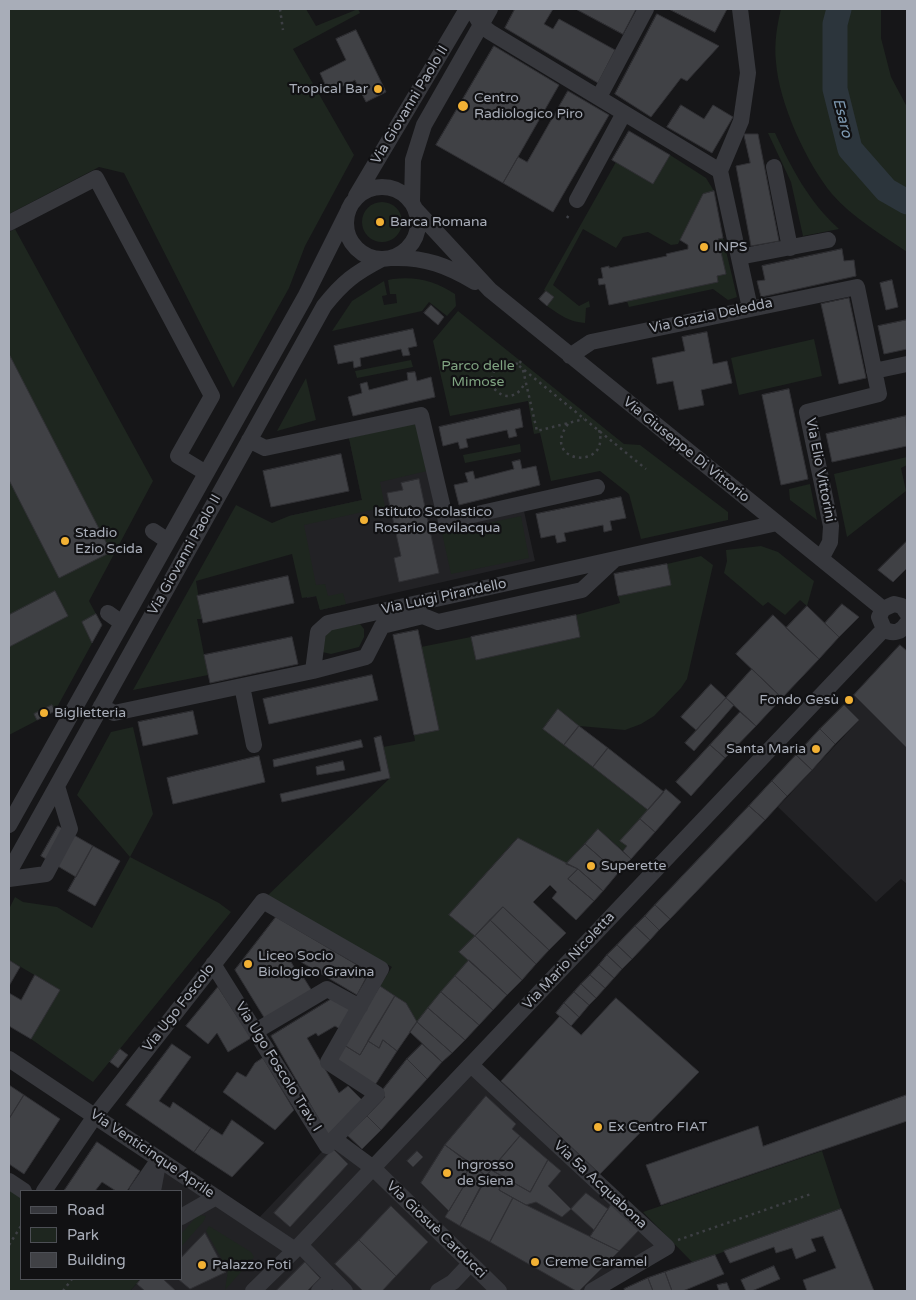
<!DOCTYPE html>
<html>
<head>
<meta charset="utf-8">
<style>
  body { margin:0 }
  #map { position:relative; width:916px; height:1300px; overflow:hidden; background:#161618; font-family:"Varela Round",sans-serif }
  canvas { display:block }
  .frame { position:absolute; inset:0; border:10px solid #a8adb8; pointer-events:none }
  .legend { position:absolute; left:20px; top:1190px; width:162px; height:90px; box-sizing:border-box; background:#111113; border:1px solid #4d4f55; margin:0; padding:6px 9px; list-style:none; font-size:15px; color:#a8adb8 }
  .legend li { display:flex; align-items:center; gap:10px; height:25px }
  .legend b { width:25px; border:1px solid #4d4f55 }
</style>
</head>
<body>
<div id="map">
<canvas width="916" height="1300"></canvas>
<div class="frame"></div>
<ul class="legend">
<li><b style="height:6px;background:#37383d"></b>Road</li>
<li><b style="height:14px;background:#1e261f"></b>Park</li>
<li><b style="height:14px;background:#404145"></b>Building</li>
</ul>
</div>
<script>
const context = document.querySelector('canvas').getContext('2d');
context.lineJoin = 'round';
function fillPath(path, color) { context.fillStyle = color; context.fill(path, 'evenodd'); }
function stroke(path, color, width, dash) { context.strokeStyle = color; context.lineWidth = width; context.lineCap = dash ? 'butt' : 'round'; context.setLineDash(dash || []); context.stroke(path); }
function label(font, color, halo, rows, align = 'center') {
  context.font = font + ' "Varela Round",sans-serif'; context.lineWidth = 4.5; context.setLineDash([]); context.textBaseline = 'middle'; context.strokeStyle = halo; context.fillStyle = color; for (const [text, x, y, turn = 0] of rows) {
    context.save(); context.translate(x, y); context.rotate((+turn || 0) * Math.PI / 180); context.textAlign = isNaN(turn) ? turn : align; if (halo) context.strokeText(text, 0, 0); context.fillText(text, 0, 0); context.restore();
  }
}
fillPath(new Path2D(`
  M417,423L440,524L524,511L535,561L320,610L317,596L307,598L289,516L362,500L349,438Z
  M900,645L907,651V884L901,879L876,902L778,807L859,720L844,705Z
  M471,1065L667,1247L592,1291H130L139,1281L137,1279H181V1191H137L159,1159L254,1223L334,1139L373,1168Z`), '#222225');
fillPath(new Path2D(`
  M9,9H306L316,26L358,9L360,13L293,49L354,155L305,246L289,288L233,388L124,173L99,167L9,214Z
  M781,9H881V38L891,77L907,107V252C882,235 852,217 832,194C806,162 779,103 776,62C774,44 777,25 781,9Z
  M768,133H775C792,169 809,202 839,229L803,236L791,182Z
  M670,155L706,178L714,191L703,194L678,244L671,245L648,232L623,237L616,248L583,229L553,285L579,306L589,301L590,307L586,308L585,323C569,322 560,315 547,306L554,297L544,290L616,162L653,184Z
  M362 222a20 20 0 1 1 40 0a20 20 0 1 1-40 0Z
  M15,229L153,481L89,601L102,625L55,711L9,735V232Z
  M723,238L737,297L728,300L713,289L629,307L627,301L718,282L717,276L726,274L718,239Z
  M393,279C416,276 436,281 455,294L456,306L447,316L429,302L422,311L332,331L352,301L384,281L387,295L382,296L384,305L397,303L396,294H390L388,280Z
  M458,311L624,444L640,445L728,512V520L641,539L629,494L600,471L551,481L540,433L534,434L528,401L450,416L433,341Z
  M814,339L822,376L739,395L731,358Z
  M411,360L413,367L357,378L355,371Z
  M306,378L316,420L277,431Z
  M417,423L427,471L380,482L385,507L304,525L316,585L325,584L328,596L343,593L346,604L320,610L316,596L302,598L292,554L196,581L202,619H197L208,675L133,690L236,505L272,523L289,516L362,500L349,438Z
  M520,444L521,452L465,463L463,455Z
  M907,457V465L901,468L906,491L847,537L834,474Z
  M810,484L817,520L790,500L789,489Z
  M521,516L529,558L451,574L442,533Z
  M761,546L778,552L814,581L807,606L800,600L785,615L768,602L763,606L724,573L727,561L726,550Z
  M701,556L713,565L687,679L681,688L654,716L641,724L625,730L579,726L558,710L543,728L648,810L621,841L627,846L623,851L598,829L566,864L517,838L449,915L475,936L459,951L469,960L417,1022L406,1003L380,986L392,967L266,897L390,778L383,747L415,741L414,735L439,730L421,647L471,637L476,660L580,637L576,615L620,603L618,596L671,585L667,564Z
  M360,624L364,629V637L359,647L331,654L322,652L324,636L332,629Z
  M133,727L153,814L130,857L219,903L231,912L93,1082L31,1039L60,990L9,960V909L15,897L23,902L57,907L92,928L130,857L77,795L111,732Z
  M822,1151L841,1209L693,1263L643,1212Z
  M9,1189L21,1197V1279H137L139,1281L130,1291H9Z
  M198,1215L206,1216L203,1222L181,1247V1234Z
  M209,1226L251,1252L254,1257L225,1290L228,1270L206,1231Z`), '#1e261f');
stroke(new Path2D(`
  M839,9L835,24V89L850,149L886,190L907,202`), '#2c353c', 25);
const building = new Path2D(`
  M515,9H553L544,24L553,29L559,19L615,50L598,83L505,28Z
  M576,9H636L623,34Z
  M669,9H727L715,32Z
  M657,14L719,46L687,81L681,78L651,117L615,94Z
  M356,30L386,92L366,102L355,80L329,93L320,73L346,60L336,39Z
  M494,46L559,85L503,183L436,145Z
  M568,91L609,115L553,212L503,183L518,157L527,162Z
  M681,105L704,119L713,105L733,117L712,153L667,127Z
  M629,131L670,155L653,184L612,160Z
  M744,134H758L779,241L751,246L736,166L750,163Z
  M714,191L723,238L718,239L726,274L717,276L718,282L609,305L605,284L599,285L598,279L603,278L601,268L609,266V268L667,256L666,254L688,249V245L680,240L703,194Z
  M842,249L844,261L854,260L856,276L761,297L757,281L765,280L762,266Z
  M892,280L898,307L886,310L880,283Z
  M546,291L554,297L547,306L539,299Z
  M849,298L866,378L839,384L821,304Z
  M431,305L444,317L438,325L424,313Z
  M907,320V349L884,354L878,326Z
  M413,329L417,346L408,348L410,355L403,356L401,349L360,358L361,366L354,368L353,361L338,364L334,346Z
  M707,332L713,364L727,361L732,383L701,390L704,405L679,410L673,381L657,384L652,358L685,351L682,337Z
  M9,354L111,552L59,578L9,480Z
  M415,372L417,381L431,377L435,397L353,416L348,397L362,393L360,384L367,382L369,390L408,380L407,373Z
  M789,389L808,479L781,485L762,395Z
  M520,409L523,427L515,429L517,436L509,438L507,430L466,439L468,447L460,449L458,442L443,446L439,427Z
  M906,416L907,446L832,462L826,434Z
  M341,454L349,491L271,507L263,471Z
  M520,460L522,469L536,466L540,485L459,505L454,485L468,482L465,473L473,471L475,479L514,469L512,462Z
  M419,479L439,573L399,582L394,558L401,556L387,493L403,490L401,483Z
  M621,497L626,518L610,521L612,530L604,532L603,525L564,533L566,541L557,543L555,535L541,538L536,514Z
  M907,541V568L893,582L878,570Z
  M667,564L671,585L618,596L614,574Z
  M288,576L294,603L203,623L197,596Z
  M55,591L68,616L9,647V615Z
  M842,604L859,617L839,637L825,623Z
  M807,606L839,637L819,659L786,628Z
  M96,614L102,625L92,643L82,622Z
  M576,615L580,637L476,660L471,637Z
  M773,615L819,659L782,698L736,654Z
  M418,630L439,730L414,735L393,635Z
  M292,637L298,664L210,683L204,655Z
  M900,645L907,651V748L854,695Z
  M752,669L782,698L756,726L726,698Z
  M372,675L378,700L269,724L263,699Z
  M711,684L726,698L696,730L681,717Z
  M726,698L734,705L694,751L685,743Z
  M52,705L55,711L37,720L34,714Z
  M844,705L859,720L835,744L820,729Z
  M558,709L579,726L564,745L543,729Z
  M193,711L198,734L143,746L138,722Z
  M740,712L756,726L725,758L710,745Z
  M579,726L608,748L593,767L564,745Z
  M820,729L835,744L812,770L796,755Z
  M381,736L390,778L282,802L280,794L381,771L374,738Z
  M361,740L363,747L274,767L273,760Z
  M710,745L725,758L691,796L676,782Z
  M608,748L664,792L648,810L593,767Z
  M796,755L812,770L787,796L772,781Z
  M259,756L265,782L173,804L167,778Z
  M343,761L345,770L317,775L316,767Z
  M772,781L787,796L765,820L749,806Z
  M666,789L681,802L655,832L640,819Z
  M749,806L765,820L670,919L655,905Z
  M640,819L655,832L631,859L623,851L627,846L620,841Z
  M58,826L93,846L76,877L41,856Z
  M598,829L631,859L618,873L585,844Z
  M518,838L578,869L568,879L594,901L576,920L552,898L557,892L550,885L533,902L566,933L549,950L503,907L475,936L449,915Z
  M585,844L618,873L603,891L578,869L566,864Z
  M93,846L120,861L95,906L68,891Z
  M578,869L603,891L594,901L568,879Z
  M655,905L670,919L659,930L645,916Z
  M503,907L549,950L536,964L490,920Z
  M645,916L659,930L650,940L635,926Z
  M276,917L369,972L357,995L286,953L299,976L302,975L312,991L265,1019L235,970Z
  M490,920L536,964L522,980L475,936Z
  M635,926L650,940L632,959L617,945Z
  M475,936L522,980L507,995L459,952Z
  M617,945L632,959L622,969L607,955Z
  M607,955L622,969L614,978L599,965Z
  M9,960L20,967L9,986Z
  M469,960L507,995L493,1010L455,976Z
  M599,965L614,978L605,988L590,975Z
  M35,975L60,990L31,1039L9,1026V993L21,1000Z
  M590,975L605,988L596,998L581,984Z
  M455,976L493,1010L479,1025L441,992Z
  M581,984L596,998L589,1005L574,992Z
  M380,986L395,996L360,1055L344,1045Z
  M218,987L251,1038L228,1052L217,1033L208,1044L186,1026Z
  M441,992L479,1025L465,1040L428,1008Z
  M574,992L589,1005L579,1017L564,1003Z
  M395,996L406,1003L417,1022L397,1051L383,1040L379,1048L368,1041Z
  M333,998L351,1009L340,1029L335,1026L318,1036L316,1033L307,1038L339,1093L348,1086L362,1100L328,1135L271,1036Z
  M616,998L699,1072L600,1174L501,1081L560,1016L581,1035Z
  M564,1003L579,1017L571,1026L556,1013Z
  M428,1008L465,1040L452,1053L417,1022Z
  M417,1022L452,1053L442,1062L410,1032Z
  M383,1040L397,1051L375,1085L336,1060L344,1045L360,1055L368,1041L379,1048Z
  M172,1044L191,1057L159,1101L170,1108L173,1102L211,1128L194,1152L126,1105Z
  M422,1044L442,1062L427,1079L407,1059Z
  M120,1049L128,1055L118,1068L110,1062Z
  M263,1058L294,1110L275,1130L223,1092L237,1072L246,1077L255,1063Z
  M407,1059L427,1079L381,1130L367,1116L385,1097L381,1092Z
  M9,1085L24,1095L9,1119Z
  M24,1095L60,1119L24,1174L9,1164V1119Z
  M907,1095V1121L661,1205L646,1165L758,1126L763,1146Z
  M486,1096L516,1124L512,1129L520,1136L486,1176L445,1145Z
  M367,1116L381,1130L362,1149L347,1135Z
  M232,1120L264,1143L232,1177L194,1152L211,1128L222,1135Z
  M520,1136L548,1160L530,1192L491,1170Z
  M97,1142L140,1171L127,1191H116L102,1182L95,1191H64Z
  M445,1145L472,1164L461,1182L465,1184L449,1211L421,1183Z
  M333,1149L348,1164L290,1227L274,1213Z
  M417,1151L423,1157L413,1167L407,1161Z
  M548,1160L561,1171L548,1186L571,1209L562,1217L536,1202L526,1205L499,1190L504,1177L530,1192Z
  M472,1164L486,1176L460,1226L445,1217L465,1184L461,1182Z
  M491,1170L504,1177L499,1190L513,1198L490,1242L460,1226Z
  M586,1193L608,1209L594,1230L571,1209Z
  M513,1198L526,1205L619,1251L579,1291H576L490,1242Z
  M611,1205L640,1229L619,1251L590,1237Z
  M391,1206L428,1242L396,1276L359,1240Z
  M841,1209L874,1291H807L803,1280L836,1268L823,1236L811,1239L816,1251L796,1259L792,1248L776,1253L774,1247L730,1263L724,1251Z
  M205,1233L226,1272L190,1289L178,1279H181V1258Z
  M359,1240L396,1276L382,1291H363L335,1264Z
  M715,1255L724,1274L683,1291H672L665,1272Z
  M305,1262L320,1278L307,1291H276Z
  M774,1266L780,1279L752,1291H746L741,1280Z
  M665,1272L672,1291H653L648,1278Z
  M648,1278L653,1291H625L624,1289Z
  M141,1279H163L176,1291H145L137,1284Z
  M727,1283L730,1291H719L717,1285Z`);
fillPath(building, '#404145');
stroke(building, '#303034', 1);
stroke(new Path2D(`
  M280,9L283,30
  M567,218L570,213
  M521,361L518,365L646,469
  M518,364C501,359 488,370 493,387C503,401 519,398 525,382
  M523,370L537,431L584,419
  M568,424C539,463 611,472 599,430
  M678,1240L811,1194
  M9,1245L21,1226
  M63,1291L72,1279`), '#3d3f44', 2.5, [2.5, 4]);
stroke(new Path2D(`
  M472,9L481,25L490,32L720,171L750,308
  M599,97L646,9
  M774,167L790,248
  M720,171L741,121L748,73L740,9
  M346 223a36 36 0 1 1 72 0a36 36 0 1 1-72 0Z
  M356,196L467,9
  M577,200L624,113
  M412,202L413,160L424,125L490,9
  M416,210L490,290L883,609
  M9,223L96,178L212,396L178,456L206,473
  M739,257L828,240
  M393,258C425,257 448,266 475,282
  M570,356L591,342L857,287L879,394L807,412L831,526L830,542L821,559
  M874,371L907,364
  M249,440L265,448L421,415L446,521L597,487
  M153,531L168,541
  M108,613L122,623
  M907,613L902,606L894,604L883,609L879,617L884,629C893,635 902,632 907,623
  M313,671L318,632L328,623L777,523
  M242,686L254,745
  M101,706L114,713L313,671L366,657L382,626L423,616L438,622L582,590L613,561
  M9,825L305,297L348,211
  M9,872L324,306C343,282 355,273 382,259
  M9,879L46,874L70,829L57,786
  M213,964L327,1146L334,1139L373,1168L499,1291
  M256,1031L327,989L360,1007
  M9,1059L295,1250
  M471,1065L667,1247L592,1291
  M9,1181L24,1191
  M44,1191L95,1116L263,901L381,969L328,1062L377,1094L334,1139
  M137,1191L159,1159
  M153,1191L158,1164
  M181,1217L216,1197
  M300,1245L345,1291
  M253,1291L295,1250L884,629
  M319,1291L332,1278
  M438,1291L453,1282L470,1264`), '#37383d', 16);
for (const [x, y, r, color] of [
  [378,89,5,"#f2b134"],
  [463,106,6,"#f2b134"],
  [380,222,5,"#f2b134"],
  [704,247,5,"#f2b134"],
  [364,520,5,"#f2b134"],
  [65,541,5,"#f2b134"],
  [849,700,5,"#f2b134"],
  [44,713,5,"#f2b134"],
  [816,749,5,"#f2b134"],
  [591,866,5,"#f2b134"],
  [248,964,5,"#f2b134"],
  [598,1127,5,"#f2b134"],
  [447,1173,5,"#f2b134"],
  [535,1262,5,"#f2b134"],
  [202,1265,5,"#f2b134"]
]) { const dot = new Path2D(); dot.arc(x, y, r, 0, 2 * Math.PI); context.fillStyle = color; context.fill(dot); stroke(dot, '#111113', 2); }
label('14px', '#a8adb8', '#111113', [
  ["Tropical Bar",368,89,"right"],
  ["Centro",474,98],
  ["Radiologico Piro",474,114],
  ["Barca Romana",390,222],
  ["INPS",714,247],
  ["Istituto Scolastico",374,512],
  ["Rosario Bevilacqua",374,528],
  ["Stadio",75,533],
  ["Ezio Scida",75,549],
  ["Fondo Gesù",839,700,"right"],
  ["Biglietteria",54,713],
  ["Santa Maria",806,749,"right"],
  ["Superette",601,866],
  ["Liceo Socio",258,956],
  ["Biologico Gravina",258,972],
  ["Ex Centro FIAT",608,1127],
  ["Ingrosso",457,1165],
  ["de Siena",457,1181],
  ["Creme Caramel",545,1262],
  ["Palazzo Foti",212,1265]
], 'left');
label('14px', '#a8adb8', '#111113', [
  ["Via Giovanni Paolo II",410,105,-59],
  ["Via Grazia Deledda",711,316,-12],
  ["Via Giuseppe Di Vittorio",686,450,39],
  ["Via Elio Vittorini",820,470,79],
  ["Via Giovanni Paolo II",185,555,-61],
  ["Via Luigi Pirandello",444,597,-12],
  ["Via Mario Nicoletta",569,961,-47],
  ["Via Ugo Foscolo",179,1008,-52],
  ["Via Ugo Foscolo Trav. I",278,1067,58],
  ["Via Venticinque Aprile",152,1154,34],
  ["Via 5a Acquabona",600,1185,43],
  ["Via Giosuè Carducci",436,1230,44]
]);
label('14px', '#7fa381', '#111113', [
  ["Parco delle",478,366],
  ["Mimose",478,382]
]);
label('italic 15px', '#7f9bb3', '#111113', [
  ["Esaro",842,118,76]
]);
</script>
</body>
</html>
